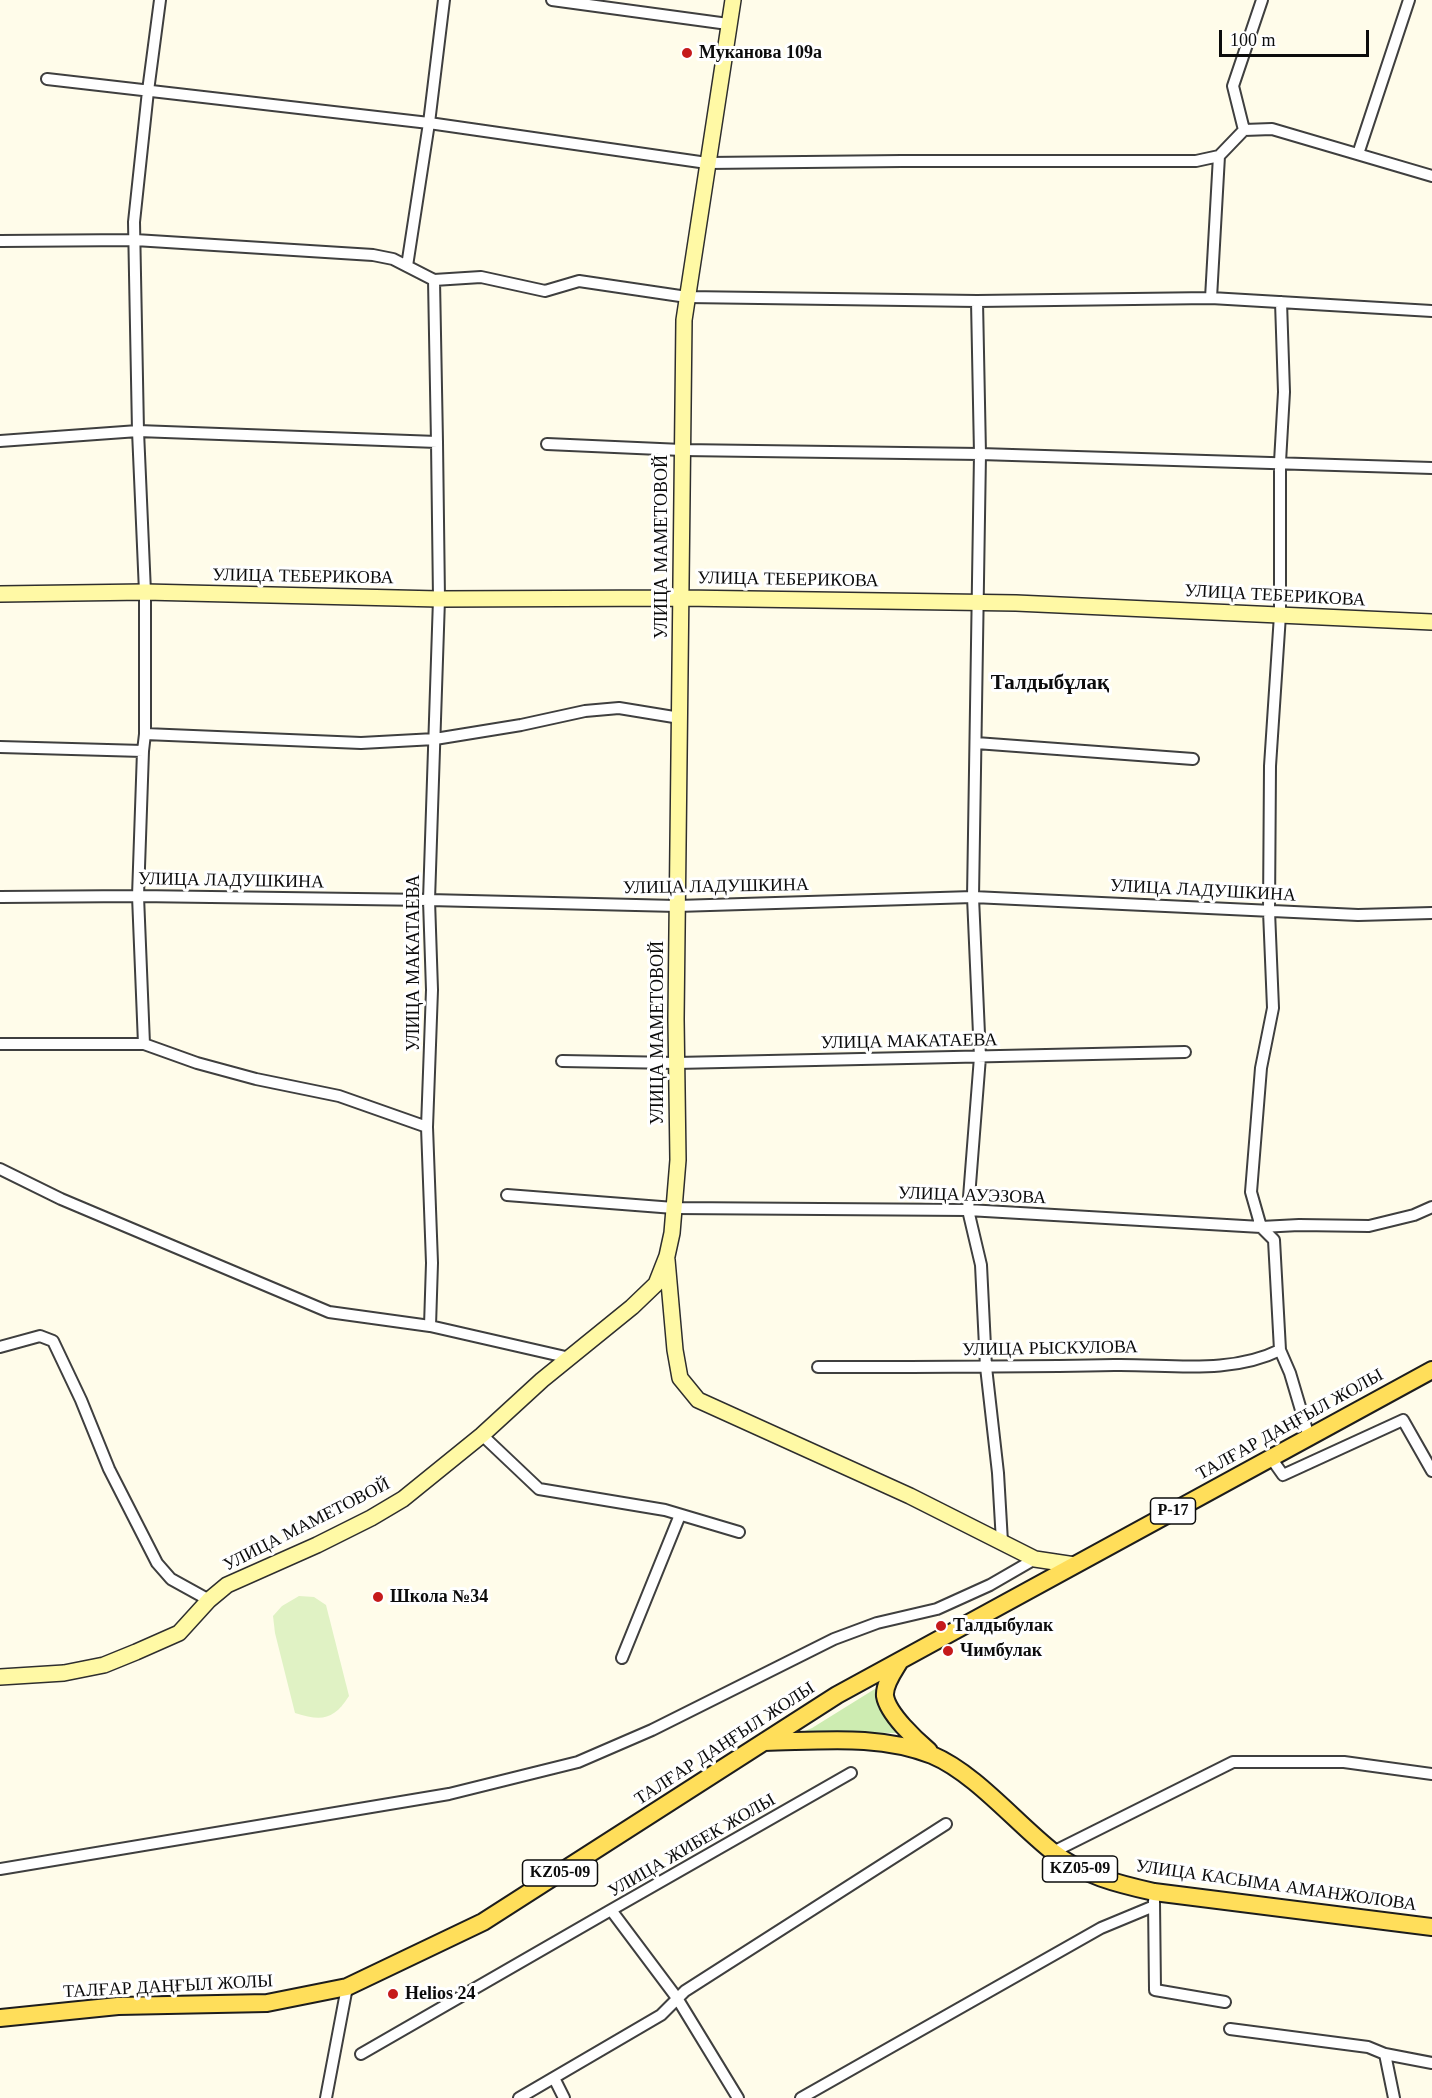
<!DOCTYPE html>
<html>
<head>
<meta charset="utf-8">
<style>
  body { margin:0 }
  #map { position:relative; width:1432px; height:2098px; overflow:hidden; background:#fffcea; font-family:Georgia,serif }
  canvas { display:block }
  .scale { position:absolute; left:1219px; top:30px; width:150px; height:27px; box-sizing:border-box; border:3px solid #0c0c0c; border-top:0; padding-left:8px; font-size:18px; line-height:21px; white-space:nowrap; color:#0c0c0c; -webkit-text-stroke:4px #fff; paint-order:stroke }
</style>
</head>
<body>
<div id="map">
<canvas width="1432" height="2098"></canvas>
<div class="scale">100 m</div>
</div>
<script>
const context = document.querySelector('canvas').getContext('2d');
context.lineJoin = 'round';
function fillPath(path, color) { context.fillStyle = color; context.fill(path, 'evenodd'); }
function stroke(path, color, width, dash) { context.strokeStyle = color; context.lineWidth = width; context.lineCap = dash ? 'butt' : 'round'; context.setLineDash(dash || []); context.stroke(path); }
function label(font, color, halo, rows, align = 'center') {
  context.font = font + ' Georgia,serif'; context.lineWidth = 6; context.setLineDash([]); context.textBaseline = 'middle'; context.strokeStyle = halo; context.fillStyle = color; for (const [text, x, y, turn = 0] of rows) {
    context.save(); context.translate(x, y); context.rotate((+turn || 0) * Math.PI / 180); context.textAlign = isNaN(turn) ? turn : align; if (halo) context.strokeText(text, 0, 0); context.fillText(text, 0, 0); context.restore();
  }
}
fillPath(new Path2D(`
  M878,1687L879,1709L897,1733L816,1732L790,1737L812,1728Z`), '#cdecb1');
fillPath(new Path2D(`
  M299,1596L314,1597L326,1605L349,1696C333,1721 321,1721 295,1713L275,1633L273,1616L282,1606Z`), '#e0f2c4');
const street = new Path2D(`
  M552,0L728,24
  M47,79L429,123L707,163L902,161H1196L1219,156L1244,130L1272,129L1432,176
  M1244,130L1233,86L1262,0
  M1358,154L1409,0
  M0,241L135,240L373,255L393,259L434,280L437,442
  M407,266L429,123L444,0
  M434,280L481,277L545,291L579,281L687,297L977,301L1211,298L1432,311
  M1211,298L1219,156
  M977,301L980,454L973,897L980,1057L968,1210L981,1265L986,1367L998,1473L1002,1542
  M1281,302L1284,392L1280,462V615L1270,766L1269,911L1273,1008L1261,1068L1251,1192L1261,1227L1274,1240L1280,1350L1290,1373L1309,1437
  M0,441L138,431L437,442L439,599L429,900L432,990L427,1127L432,1263L430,1326
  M547,444L682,450L980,454L1432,468
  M145,734L361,743L435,739L521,725L585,711L619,708L680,718
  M976,743L1193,759
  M0,747L143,751
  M0,897L138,896L429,900L677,906L973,897L1358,915L1432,913
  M0,1044H144L197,1063L256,1079L339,1096L427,1127
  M144,1044L138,896L143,751L145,734V592L138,431L134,222L148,91L160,0
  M562,1061L676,1063L1185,1052
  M0,1169L61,1199L329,1312L430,1326L570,1358
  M507,1195L674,1208L968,1210L1261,1227L1299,1225L1369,1226L1414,1215L1432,1207
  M0,1347L40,1336L53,1341L81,1400L109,1469L157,1563L171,1579L209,1600
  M818,1367C917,1367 1016,1367 1114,1365C1169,1364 1230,1375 1280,1350
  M482,1435L539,1489L665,1510L739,1532
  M1271,1458L1283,1475L1403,1420L1432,1471
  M622,1658L680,1515
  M1053,1852L1233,1762H1344L1432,1774
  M0,1869L449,1794L578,1762L652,1730L834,1639L877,1623L937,1609L990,1585L1035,1559
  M1154,1901L1155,1990L1225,2002
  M1230,2029L1368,2047L1385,2054L1432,2063
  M361,2054L611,1910
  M1385,2054L1394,2098
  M554,2078L564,2098
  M326,2098L347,1987
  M519,2098L661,2015L685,1991L946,1824
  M738,2098L677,1998L611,1910L851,1773
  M801,2098L1101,1928L1154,1906`);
const secondary = new Path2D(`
  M0,594L145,592L439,599L682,598L1016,603L1432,622
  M667,1260L675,1350L680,1378L698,1400L910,1496L1035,1559L1075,1565
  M0,1677L64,1673L104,1665L136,1652L179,1633L209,1600L227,1585L317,1545L371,1518L403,1499L482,1435L542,1380L632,1307L656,1284L667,1256L672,1233L678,1160L676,1019L684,320L733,0`);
const primary = new Path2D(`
  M900,1661C894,1671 884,1684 885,1696C888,1714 916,1740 929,1751
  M765,1742C821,1741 879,1734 932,1755C975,1773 1016,1823 1053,1852C1082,1875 1118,1884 1154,1892L1432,1927
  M0,2018L118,2006L267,2003L347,1987L483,1922L837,1695L1432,1370`);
stroke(street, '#3f3f3f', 14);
stroke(secondary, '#2e2e2e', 18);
stroke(primary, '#1d1d1d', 20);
stroke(street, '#fff', 10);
stroke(secondary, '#fff9a5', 15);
stroke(primary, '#ffde5a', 16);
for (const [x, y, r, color] of [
  [687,53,6,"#c51a1b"],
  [378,1597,6,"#c51a1b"],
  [941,1626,6,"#c51a1b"],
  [948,1651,6,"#c51a1b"],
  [393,1994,6,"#c51a1b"]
]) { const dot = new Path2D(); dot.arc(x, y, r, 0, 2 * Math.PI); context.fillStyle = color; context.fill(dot); stroke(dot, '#fff', 2); }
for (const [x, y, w] of [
  [1173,1511,45],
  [1080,1869,75],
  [560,1873,75]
]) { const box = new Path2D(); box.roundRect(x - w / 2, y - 13, w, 26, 4.5); context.fillStyle = '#fff'; context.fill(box); stroke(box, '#0c0c0c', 1.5); }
label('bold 16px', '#0c0c0c', null, [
  ["P-17",1173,1511],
  ["KZ05-09",1080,1869],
  ["KZ05-09",560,1873]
]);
label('bold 18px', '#0c0c0c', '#fff', [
  ["Муканова 109а",699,53],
  ["Школа №34",390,1597],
  ["Талдыбулак",953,1626],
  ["Чимбулак",960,1651],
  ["Helios 24",405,1994]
], 'left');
label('18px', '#0c0c0c', '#fff', [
  ["УЛИЦА МАМЕТОВОЙ",662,547,-90],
  ["УЛИЦА ТЕБЕРИКОВА",303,577,1],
  ["УЛИЦА ТЕБЕРИКОВА",788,580,1],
  ["УЛИЦА ТЕБЕРИКОВА",1275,596,3],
  ["УЛИЦА ЛАДУШКИНА",231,881,1],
  ["УЛИЦА ЛАДУШКИНА",716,887,-1],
  ["УЛИЦА ЛАДУШКИНА",1203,891,3],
  ["УЛИЦА МАКАТАЕВА",414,963,-90],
  ["УЛИЦА МАМЕТОВОЙ",658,1033,-90],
  ["УЛИЦА МАКАТАЕВА",909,1042,-1],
  ["УЛИЦА АУЭЗОВА",972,1196,2],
  ["УЛИЦА РЫСКУЛОВА",1050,1349,-1],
  ["ТАЛҒАР ДАҢҒЫЛ ЖОЛЫ",1290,1425,-29],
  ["УЛИЦА МАМЕТОВОЙ",307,1525,-27],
  ["ТАЛҒАР ДАҢҒЫЛ ЖОЛЫ",725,1744,-33],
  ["УЛИЦА ЖИБЕК ЖОЛЫ",692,1846,-30],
  ["УЛИЦА КАСЫМА АМАНЖОЛОВА",1276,1886,8],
  ["ТАЛҒАР ДАҢҒЫЛ ЖОЛЫ",168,1987,-3]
]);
label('bold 21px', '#0c0c0c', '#fff', [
  ["Талдыбұлақ",1050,684]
]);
</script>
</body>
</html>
